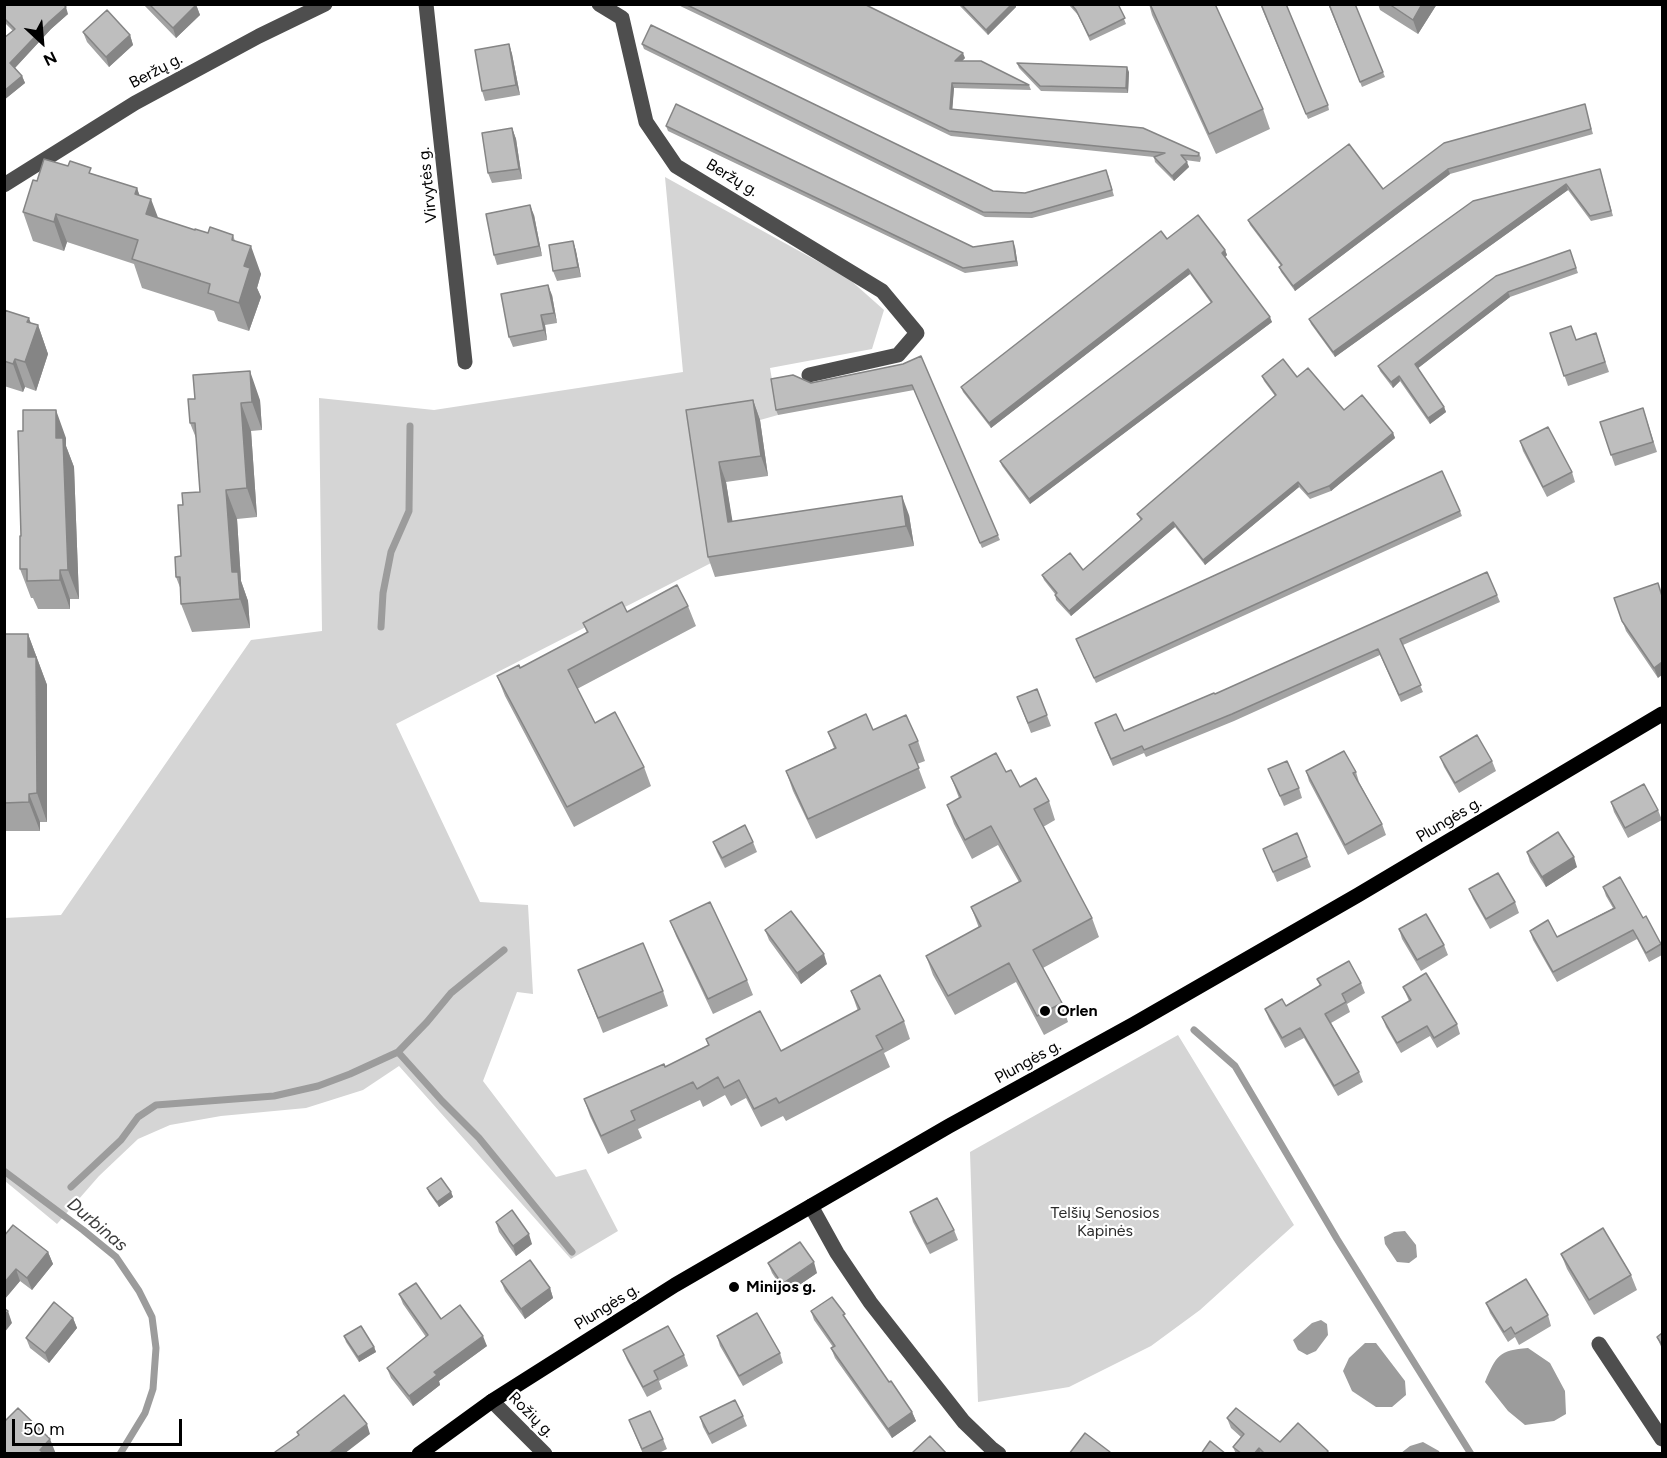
<!DOCTYPE html>
<html>
<head>
<meta charset="utf-8">
<style>
  body { margin:0 }
  #map { position:relative; width:1667px; height:1458px; overflow:hidden; background:#fff; font-family:Figtree,sans-serif }
  canvas { display:block }
  .frame { position:absolute; inset:0; border:6px solid #000; pointer-events:none }
  .north { position:absolute; left:12px; top:12px; width:60px; height:60px; -webkit-text-stroke:4px #fff; paint-order:stroke; rotate:154deg; font-size:16px; font-weight:700; line-height:24px; text-align:center; color:#000 }
  .north::after { content:''; display:block; margin:auto; width:21px; height:27px; background:#000; clip-path:polygon(50% 0,100% 100%,50% 72%,0 100%) }
  .scale { position:absolute; left:12px; top:1419px; width:170px; height:27px; box-sizing:border-box; border:3px solid #000; border-top:0; padding-left:8px; font-size:18px; line-height:21px; white-space:nowrap; color:#000; -webkit-text-stroke:4px #fff; paint-order:stroke }
</style>
</head>
<body>
<div id="map">
<canvas width="1667" height="1458"></canvas>
<div class="frame"></div>
<div class="north">N</div>
<div class="scale">50 m</div>
</div>
<script>
const context = document.querySelector('canvas').getContext('2d');
context.lineJoin = 'round';
function fillPath(path, color) { context.fillStyle = color; context.fill(path, 'evenodd'); }
function stroke(path, color, width, dash) { context.strokeStyle = color; context.lineWidth = width; context.lineCap = dash ? 'butt' : 'round'; context.setLineDash(dash || []); context.stroke(path); }
function label(font, color, halo, rows, align = 'center') {
  context.font = font + ' Figtree,sans-serif'; context.lineWidth = 4.5; context.setLineDash([]); context.textBaseline = 'middle'; context.strokeStyle = halo; context.fillStyle = color; for (const [text, x, y, turn = 0] of rows) {
    context.save(); context.translate(x, y); context.rotate((+turn || 0) * Math.PI / 180); context.textAlign = isNaN(turn) ? turn : align; if (halo) context.strokeText(text, 0, 0); context.fillText(text, 0, 0); context.restore();
  }
}
fillPath(new Path2D(`
  M665,177L848,278L884,310L872,349L770,368L778,415L760,420L693,430L713,562L396,724L480,902L528,905L533,994L517,992L483,1081L556,1177L586,1169L618,1231L571,1259L399,1066L363,1090L306,1108L221,1116L170,1125L138,1139L99,1176L57,1224L5,1181V918L61,915L251,640L322,631L319,398L434,410L683,372Z
  M1178,1035L1294,1225L1200,1310L1151,1346L1069,1387L978,1402L970,1152Z`), '#d5d5d5');
fillPath(new Path2D(`
  M1405,1231L1416,1245L1417,1257L1409,1263L1397,1262L1385,1244L1384,1237L1394,1232Z
  M1321,1320L1327,1324L1328,1335L1316,1351L1307,1355L1298,1350L1293,1340L1312,1323Z
  M1365,1343H1376L1405,1381L1406,1395L1392,1407H1376L1352,1391L1343,1371L1349,1358Z
  M1528,1348L1550,1363L1565,1391L1566,1414L1554,1421L1525,1425L1508,1411L1485,1382C1496,1356 1499,1350 1528,1348Z
  M1423,1442L1439,1451L1440,1453H1401L1410,1446Z`), '#9c9c9c');
stroke(new Path2D(`
  M381,627L383,593L391,552L409,511L410,426
  M1194,1030L1235,1066L1337,1239L1471,1454
  M398,1052L442,1101L479,1138L572,1252
  M4,1171L83,1230L116,1257L139,1291L152,1317L156,1348L153,1389L145,1413L120,1454
  M71,1187L121,1140L138,1117L156,1105L274,1096L318,1086L350,1074L398,1052L427,1022L451,993L504,950`), '#9c9c9c', 7);
stroke(new Path2D(`
  M426,4L465,362
  M599,4L622,18L646,122L676,166L882,291L917,333L898,355L809,375
  M4,185L135,103L259,36L325,4
  M811,1206L837,1253L870,1302L964,1422L991,1448L999,1454
  M1599,1344L1662,1439
  M492,1401L545,1454`), '#4e4e4e', 15);
stroke(new Path2D(`
  M419,1454L492,1401L675,1285L949,1126L1134,1024L1358,895L1662,714`), '#000', 15);
fillPath(new Path2D(`
  M4,4L68,14L51,29L15,68L22,76L25,83L4,100L13,31L4,22Z
  M143,4H196L200,15L176,38Z
  M676,4H864L965,58L962,61L1029,85L1031,90L954,88L952,109L1199,153L1201,158L1200,162L1185,160L1189,167L1174,181L1155,162L1154,157L951,136Z
  M958,4H1016V7L988,35Z
  M1068,4H1118L1126,24L1090,41L1078,15Z
  M1149,4H1215L1263,109L1270,129L1216,154L1152,15Z
  M1260,4L1328,105L1329,110L1308,119Z
  M1328,4H1355L1385,77L1362,87Z
  M1378,4H1437L1418,34L1380,10Z
  M83,32L130,35L133,45L109,67L87,42Z
  M509,44L512,54L520,95L485,101L482,91Z
  M642,44L993,191L1025,193L1108,175L1114,196L1032,218L985,217L644,49Z
  M1017,63L1129,72L1128,93L1041,91L1019,68Z
  M1586,110L1593,134L1450,174L1295,291L1281,272L1279,267L1281,266L1250,225L1248,220L1383,189Z
  M666,126L973,247H1015L1018,266L965,273L668,131Z
  M512,128L516,139L522,179L492,183L488,173Z
  M1600,169L1613,216L1591,221L1568,190L1335,357L1311,324L1309,319L1473,201Z
  M93,174L137,188L139,195L158,218L195,230L208,233L233,235L235,241L261,274L257,288L261,297L249,331L218,321L214,311L142,288L134,264L67,242L64,251L33,241L23,212L37,181Z
  M534,215L542,256L497,265L494,255Z
  M1167,239L1225,250L1227,255L1225,257L1272,322L1030,504L1002,466L1000,461L1211,303L1190,274L991,428L963,392L961,387Z
  M573,241L576,251L581,277L557,281L553,271Z
  M1570,250L1578,273L1510,297L1418,368L1444,407L1446,412L1430,424L1400,381L1393,388L1380,371L1378,366Z
  M552,295L557,323L545,325L547,340L513,347L509,337Z
  M4,310L31,323L38,325L48,354L36,391L25,387L23,392L4,386Z
  M1550,333L1576,340L1596,334L1609,372L1568,386Z
  M921,356L1000,540L982,548L914,390L778,415L776,410L811,383L903,364Z
  M1262,376L1297,377L1344,410L1393,433L1395,438L1331,491L1310,499L1299,487L1205,565L1175,527L1071,616L1056,600L1055,594L1044,580L1042,575L1083,570L1141,521L1137,514L1275,396L1264,381Z
  M188,399L260,400L262,430L251,431L257,517L237,519L241,581L248,601L250,628L192,632L181,604V590L176,577L181,556L183,505L200,492L196,438L190,423Z
  M753,400L760,420L768,476L726,482L732,522L909,515L914,546L715,577L708,557L686,410Z
  M1643,408L1657,452L1615,466L1600,422Z
  M66,438V446L74,467L79,599H70V609H38L33,598H31L20,569L21,536Z
  M1520,441L1572,472L1575,482L1547,497L1523,451Z
  M1460,511L1462,516L1096,683L1078,644Z
  M1658,583V678L1626,631L1614,598Z
  M1497,595L1500,602L1403,645L1423,692L1401,702L1380,655L1234,721L1146,757L1144,753L1113,766L1097,730L1124,731L1215,694Z
  M688,606L696,626L577,689L595,723L644,767L651,786L574,827L505,696L497,676L520,668L587,633L583,623L627,612Z
  M4,634H28L47,685V822H40V831H4Z
  M1037,689L1051,726L1031,733L1017,697Z
  M873,730L918,741L925,761L917,764L926,788L816,839L793,791L786,771L834,748L828,732Z
  M1440,757L1492,761L1496,771L1459,793L1444,767Z
  M1268,769L1299,788L1302,798L1284,806Z
  M1306,771L1356,772L1359,782L1382,824L1386,835L1348,855L1309,781Z
  M1006,772L1020,787L1049,801L1055,820L1043,827L1092,918L1099,937L1043,968L1062,1003L1068,1022L1044,1035L1016,982L955,1015L933,975L926,956L979,928L971,907L1019,882L998,845L972,859L954,824L947,805L959,798L951,777Z
  M1611,802L1658,810L1662,820L1628,838L1614,812Z
  M713,842H753L757,852L725,868L717,852Z
  M1263,849L1307,857L1311,867L1277,882Z
  M1527,852L1577,867L1546,887L1530,862Z
  M1603,887L1643,918L1661,944L1662,948V955L1649,962L1637,939L1557,982L1533,940L1530,931L1557,937L1613,908L1606,896Z
  M1469,889L1515,902L1519,913L1490,929L1473,899Z
  M670,921L747,980L753,995L713,1014L676,936Z
  M1399,929L1444,945L1448,955L1421,971L1402,939Z
  M765,930L827,964L801,984L769,940Z
  M578,970L663,991L668,1006L603,1033Z
  M1317,979L1361,983L1365,993L1347,1004L1350,1012L1331,1023L1359,1072L1363,1082L1338,1096L1304,1038L1285,1048L1269,1019L1265,1009L1286,1006L1320,986Z
  M1403,987L1457,1024L1460,1034L1437,1048L1430,1036L1401,1053L1386,1027L1382,1017L1409,1001Z
  M851,991L904,1021L910,1039L884,1053L890,1067L786,1121L783,1116L761,1127L746,1098L731,1106L725,1095L703,1107L700,1100L638,1129L642,1138L608,1154L590,1116L584,1099L665,1067L708,1045L706,1039L781,1051L858,1011Z
  M427,1188L451,1192L453,1197L439,1207L429,1193Z
  M910,1212L954,1230L958,1240L930,1254L913,1222Z
  M496,1222L532,1244L516,1256L499,1232Z
  M4,1236L48,1252L53,1264L32,1290L20,1281L4,1300Z
  M1561,1254L1631,1275L1637,1290L1594,1315L1567,1269Z
  M768,1263L817,1273L786,1294L772,1273Z
  M501,1281L550,1288L553,1298L525,1319L505,1291Z
  M399,1294L487,1346L439,1381L440,1385L413,1406L391,1378L387,1368L426,1337L403,1304Z
  M1486,1303L1548,1315L1551,1326L1519,1345L1515,1337L1508,1342L1490,1313Z
  M811,1311L848,1322L889,1382L912,1412L916,1421L892,1438L835,1358L831,1348L833,1347L814,1320Z
  M73,1318L77,1328L49,1363L30,1348L26,1338Z
  M1662,1333V1349L1657,1337Z
  M344,1336L374,1347L376,1352L359,1362L346,1342Z
  M717,1336L780,1353L783,1363L743,1386L720,1346Z
  M623,1350L684,1355L688,1366L659,1381L662,1389L647,1397L627,1360Z
  M743,1416L747,1426L712,1444L703,1427L700,1417Z
  M1227,1418L1280,1442L1328,1451L1329,1454H1236L1233,1447L1241,1437L1231,1428Z
  M629,1420L663,1439L667,1449L657,1454H643Z`), '#a3a3a3');
fillPath(new Path2D(`
  M1012,4H1016V7L988,35L986,30Z
  M1422,4H1437L1418,34L1413,20Z
  M196,5L200,15L176,38L173,28Z
  M66,7L68,14L51,29L13,70L10,63L49,22Z
  M130,35L133,45L109,67L106,57Z
  M509,44L512,54L520,95L516,85Z
  M963,53L965,58L957,66L955,61Z
  M1127,67L1129,72L1128,93L1126,88Z
  M22,76L25,83L4,100V91Z
  M952,83L954,88L952,114L950,109Z
  M512,128L516,139L522,179L519,169Z
  M1187,162L1189,167L1174,181L1172,176Z
  M1448,169L1450,174L1295,291L1293,286Z
  M1566,184L1568,190L1335,357L1333,352Z
  M137,188L146,214L151,199L162,228L147,217L135,194Z
  M530,205L534,215L542,256L539,246Z
  M56,214L67,242L64,251L54,222Z
  M573,241L576,251L581,277L578,267Z
  M1013,241L1015,247L1018,266L1016,261Z
  M251,246L261,274L257,288L261,297L249,331L239,303L244,266Z
  M1225,250L1227,255L1224,258L1222,253Z
  M1188,269L1190,274L991,428L989,423Z
  M548,285L552,295L557,323L554,313Z
  M1508,292L1510,297L1417,369L1415,364Z
  M541,315L545,325L547,340L544,330Z
  M1270,317L1272,322L1030,504L1029,499Z
  M29,318L35,334L38,325L48,354L36,391L25,362L27,322Z
  M15,359L25,387L23,392L13,364Z
  M250,371L260,400L262,430L252,402Z
  M1399,376L1400,381L1393,388L1391,382Z
  M753,400L760,420L768,476L761,456Z
  M241,403L251,431L257,517L247,488Z
  M1444,407L1446,412L1430,424L1428,418Z
  M56,410L66,438V446L74,467L79,599L68,570L56,438Z
  M1393,433L1395,438L1331,491L1329,486Z
  M719,462L726,482L736,542L728,522Z
  M1298,482L1299,487L1205,565L1203,560Z
  M226,490L237,519L241,581L248,601L250,628L240,599L232,572Z
  M902,496L909,515L914,546L906,526Z
  M1173,522L1175,527L1071,616L1069,611Z
  M60,570L70,599V609L60,580Z
  M28,634L47,685V822L37,793L28,657Z
  M1662,662V675L1658,678L1654,668Z
  M29,794L40,822V831L29,802Z
  M1574,857L1577,867L1546,887L1542,877Z
  M824,954L827,964L801,984L797,973Z
  M451,1192L453,1197L439,1207L437,1202Z
  M529,1234L532,1244L516,1256L513,1246Z
  M48,1252L53,1264L32,1290L27,1278Z
  M814,1262L817,1273L786,1294L782,1284Z
  M16,1269L20,1281L4,1300V1283Z
  M550,1288L553,1298L525,1319L521,1309Z
  M8,1311L12,1323L4,1333V1316Z
  M73,1318L77,1328L49,1363L45,1353Z
  M483,1336L487,1346L439,1381L440,1385L413,1406L409,1396L434,1372Z
  M374,1347L376,1352L359,1362L358,1357Z
  M912,1412L916,1421L892,1438L888,1429Z
  M367,1424L370,1434L344,1454H328Z
  M50,1439L56,1454H41L40,1450Z
  M1259,1448L1261,1454H1254Z`), '#858585');
const building = new Path2D(`
  M4,4H63L66,7L49,22L10,63L22,76L4,91V38L15,29L4,18Z
  M149,4H196V5L173,28Z
  M685,4H864L963,53L955,61H981L1029,85L952,83L950,109L1143,128L1199,153L1198,156L1181,155L1187,162L1172,176L1154,157L1165,153L949,131Z
  M961,4H1012L986,30Z
  M1071,4H1118L1125,18L1089,36L1076,10Z
  M1150,4H1215L1263,109L1209,134Z
  M1261,4H1286L1328,105L1306,114Z
  M1329,4H1355L1383,72L1360,82Z
  M1389,4H1422L1413,20Z
  M107,10L130,35L106,57L83,32Z
  M651,25L993,191L1025,193L1106,170L1112,190L1031,213L983,212L642,44Z
  M509,44L516,85L482,91L475,50Z
  M1017,63L1127,67L1126,88L1040,86Z
  M676,104L973,247L1013,241L1016,261L963,268L666,126Z
  M1585,104L1591,129L1448,169L1293,286L1279,267L1282,265L1248,220L1349,144L1383,189L1444,143Z
  M512,128L519,169L488,173L482,133Z
  M44,159L68,166L70,161L91,168L89,173L137,188L135,194L151,199L146,214L195,230V229L208,233L210,227L233,235L232,240L251,246L244,266L250,268L239,303L208,293L210,284L132,259L138,240L56,214L54,222L23,212L33,180L37,181Z
  M1600,169L1611,211L1590,216L1566,184L1333,352L1309,319L1473,201Z
  M530,205L539,246L494,255L486,214Z
  M1198,215L1225,250L1222,253L1270,317L1029,499L1000,461L1212,302L1188,269L989,423L961,387L1161,231L1167,239Z
  M573,241L578,267L553,271L549,245Z
  M1570,250L1576,268L1508,292L1415,364L1444,407L1428,418L1399,376L1391,382L1378,366L1496,276Z
  M548,285L554,313L541,315L544,330L509,337L501,294Z
  M4,310L29,318L27,322L38,325L25,362L15,359L13,364L4,361Z
  M1571,326L1576,340L1596,333L1605,362L1564,376L1550,333Z
  M921,356L998,535L980,543L912,385L776,410L771,379L793,375L811,383L903,364Z
  M1283,359L1297,377L1308,368L1344,410L1362,395L1393,433L1329,486L1308,494L1298,482L1203,560L1173,522L1069,611L1055,595L1057,593L1042,575L1070,553L1083,570L1142,519L1137,514L1276,395L1262,376Z
  M250,371L252,402L241,403L247,488L226,490L232,572H238L240,599L181,604L180,577H176L175,557L181,556L178,505H183L182,493L200,492L195,423H190L188,399H195L193,375Z
  M753,400L761,456L719,462L728,522L902,496L906,526L708,557L686,410Z
  M1643,408L1653,442L1611,455L1600,422Z
  M23,410H56V438H63L68,570H60V580L27,581V569H20V536H21L18,431H23Z
  M1548,427L1572,472L1543,487L1520,441Z
  M1442,471L1460,511L1094,678L1076,639Z
  M1487,572L1497,595L1400,639L1421,685L1399,695L1378,649L1232,714L1144,750L1142,746L1111,759L1095,723L1116,714L1124,731L1214,693L1215,694Z
  M1658,583L1662,596V662L1654,668L1622,621L1614,598Z
  M677,585L688,606L568,670L595,723L615,712L644,767L567,807L497,676L519,665L520,668L588,632L583,623L622,602L627,612Z
  M4,634H28V657H36L37,793L29,794V802L4,803Z
  M1037,689L1047,715L1028,723L1017,697Z
  M866,714L873,730L906,715L918,741L909,745L919,768L808,819L786,771L836,748L828,732Z
  M1477,735L1492,761L1455,783L1440,757Z
  M1344,751L1356,772L1353,773L1382,824L1345,845L1306,771Z
  M996,753L1006,772L1011,770L1020,787L1036,778L1049,801L1034,809L1092,918L1033,950L1062,1003L1037,1016L1009,963L948,996L926,956L981,926L971,907L1021,881L991,826L965,840L947,805L961,797L951,777Z
  M1287,761L1299,788L1280,796L1268,769Z
  M1644,784L1658,810L1625,828L1611,802Z
  M745,825L753,842L722,858L713,842Z
  M1558,832L1574,857L1542,877L1527,852Z
  M1297,833L1307,857L1273,872L1263,849Z
  M1498,873L1515,902L1486,919L1469,889Z
  M1620,877L1643,918L1646,916L1661,944L1646,953L1633,930L1553,972L1530,931L1548,920L1557,937L1615,908L1603,887Z
  M710,902L747,980L708,999L670,921Z
  M791,911L824,954L797,973L765,930Z
  M1426,914L1444,945L1417,960L1399,929Z
  M643,943L663,991L598,1018L578,970Z
  M1349,961L1361,983L1342,994L1346,1002L1325,1014L1359,1072L1334,1086L1300,1028L1282,1038L1265,1009L1282,999L1286,1006L1321,985L1317,979Z
  M1426,973L1457,1024L1434,1038L1427,1026L1397,1043L1382,1017L1411,1000L1403,987Z
  M880,975L904,1021L876,1036L883,1049L779,1103L776,1098L754,1109L739,1080L724,1088L718,1077L697,1089L693,1082L631,1111L635,1120L601,1136L584,1099L664,1064L665,1067L709,1045L706,1039L760,1011L781,1051L860,1009L851,991Z
  M441,1178L451,1192L437,1202L427,1188Z
  M937,1198L954,1230L927,1244L910,1212Z
  M512,1210L529,1234L513,1246L496,1222Z
  M13,1225L48,1252L27,1278L16,1269L4,1283V1236Z
  M1603,1228L1631,1275L1589,1300L1561,1254Z
  M800,1242L814,1262L782,1284L768,1263Z
  M530,1260L550,1288L521,1309L501,1281Z
  M1526,1279L1548,1315L1515,1334L1511,1327L1504,1332L1486,1303Z
  M416,1283L441,1319L460,1305L483,1336L434,1372L437,1375L409,1396L387,1368L428,1335L399,1294Z
  M832,1297L845,1314L843,1315L889,1382L891,1381L912,1412L888,1429L831,1348L835,1346L811,1311Z
  M54,1302L73,1318L45,1353L26,1338Z
  M4,1308L8,1311L4,1316Z
  M757,1313L780,1353L739,1376L717,1336Z
  M361,1326L374,1347L358,1357L344,1336Z
  M668,1326L684,1355L654,1371L658,1379L643,1387L623,1350Z
  M1662,1333V1345L1657,1337Z
  M344,1395L367,1424L328,1454H275V1452L299,1435L297,1432Z
  M735,1400L743,1416L709,1434L700,1417Z
  M18,1408L50,1439L40,1450L44,1454H4V1422Z
  M1236,1408L1280,1442L1298,1423L1328,1451L1326,1454H1265L1259,1448L1254,1454H1242L1233,1447L1244,1434L1227,1418Z
  M650,1411L663,1439L642,1449L629,1420Z
  M1085,1433L1110,1452L1109,1454H1069Z
  M930,1436L947,1454H912V1453Z
  M1210,1441L1226,1454H1201Z`);
fillPath(building, '#bebebe');
stroke(building, '#858585', 1.5);
for (const [x, y, r, color] of [
  [1045,1011,6,"#000"],
  [734,1287,6,"#000"]
]) { const dot = new Path2D(); dot.arc(x, y, r, 0, 2 * Math.PI); context.fillStyle = color; context.fill(dot); stroke(dot, '#fff', 2); }
label('16px', '#000', '#fff', [
  ["Beržų g.",156,71,-28],
  ["Beržų g.",732,178,31],
  ["Virvytės g.",428,185,-96],
  ["Plungės g.",1449,820,-31],
  ["Plungės g.",1028,1062,-29],
  ["Plungės g.",607,1307,-32],
  ["Rožių g.",531,1415,45]
]);
label('bold 16px', '#000', '#fff', [
  ["Orlen",1057,1011],
  ["Minijos g.",746,1287]
], 'left');
label('16px', '#2c2c2c', '#fff', [
  ["Telšių Senosios",1105,1213],
  ["Kapinės",1105,1231]
]);
label('italic 18px', '#3d3d3d', '#fff', [
  ["Durbinas",97,1225,40]
]);
</script>
</body>
</html>
